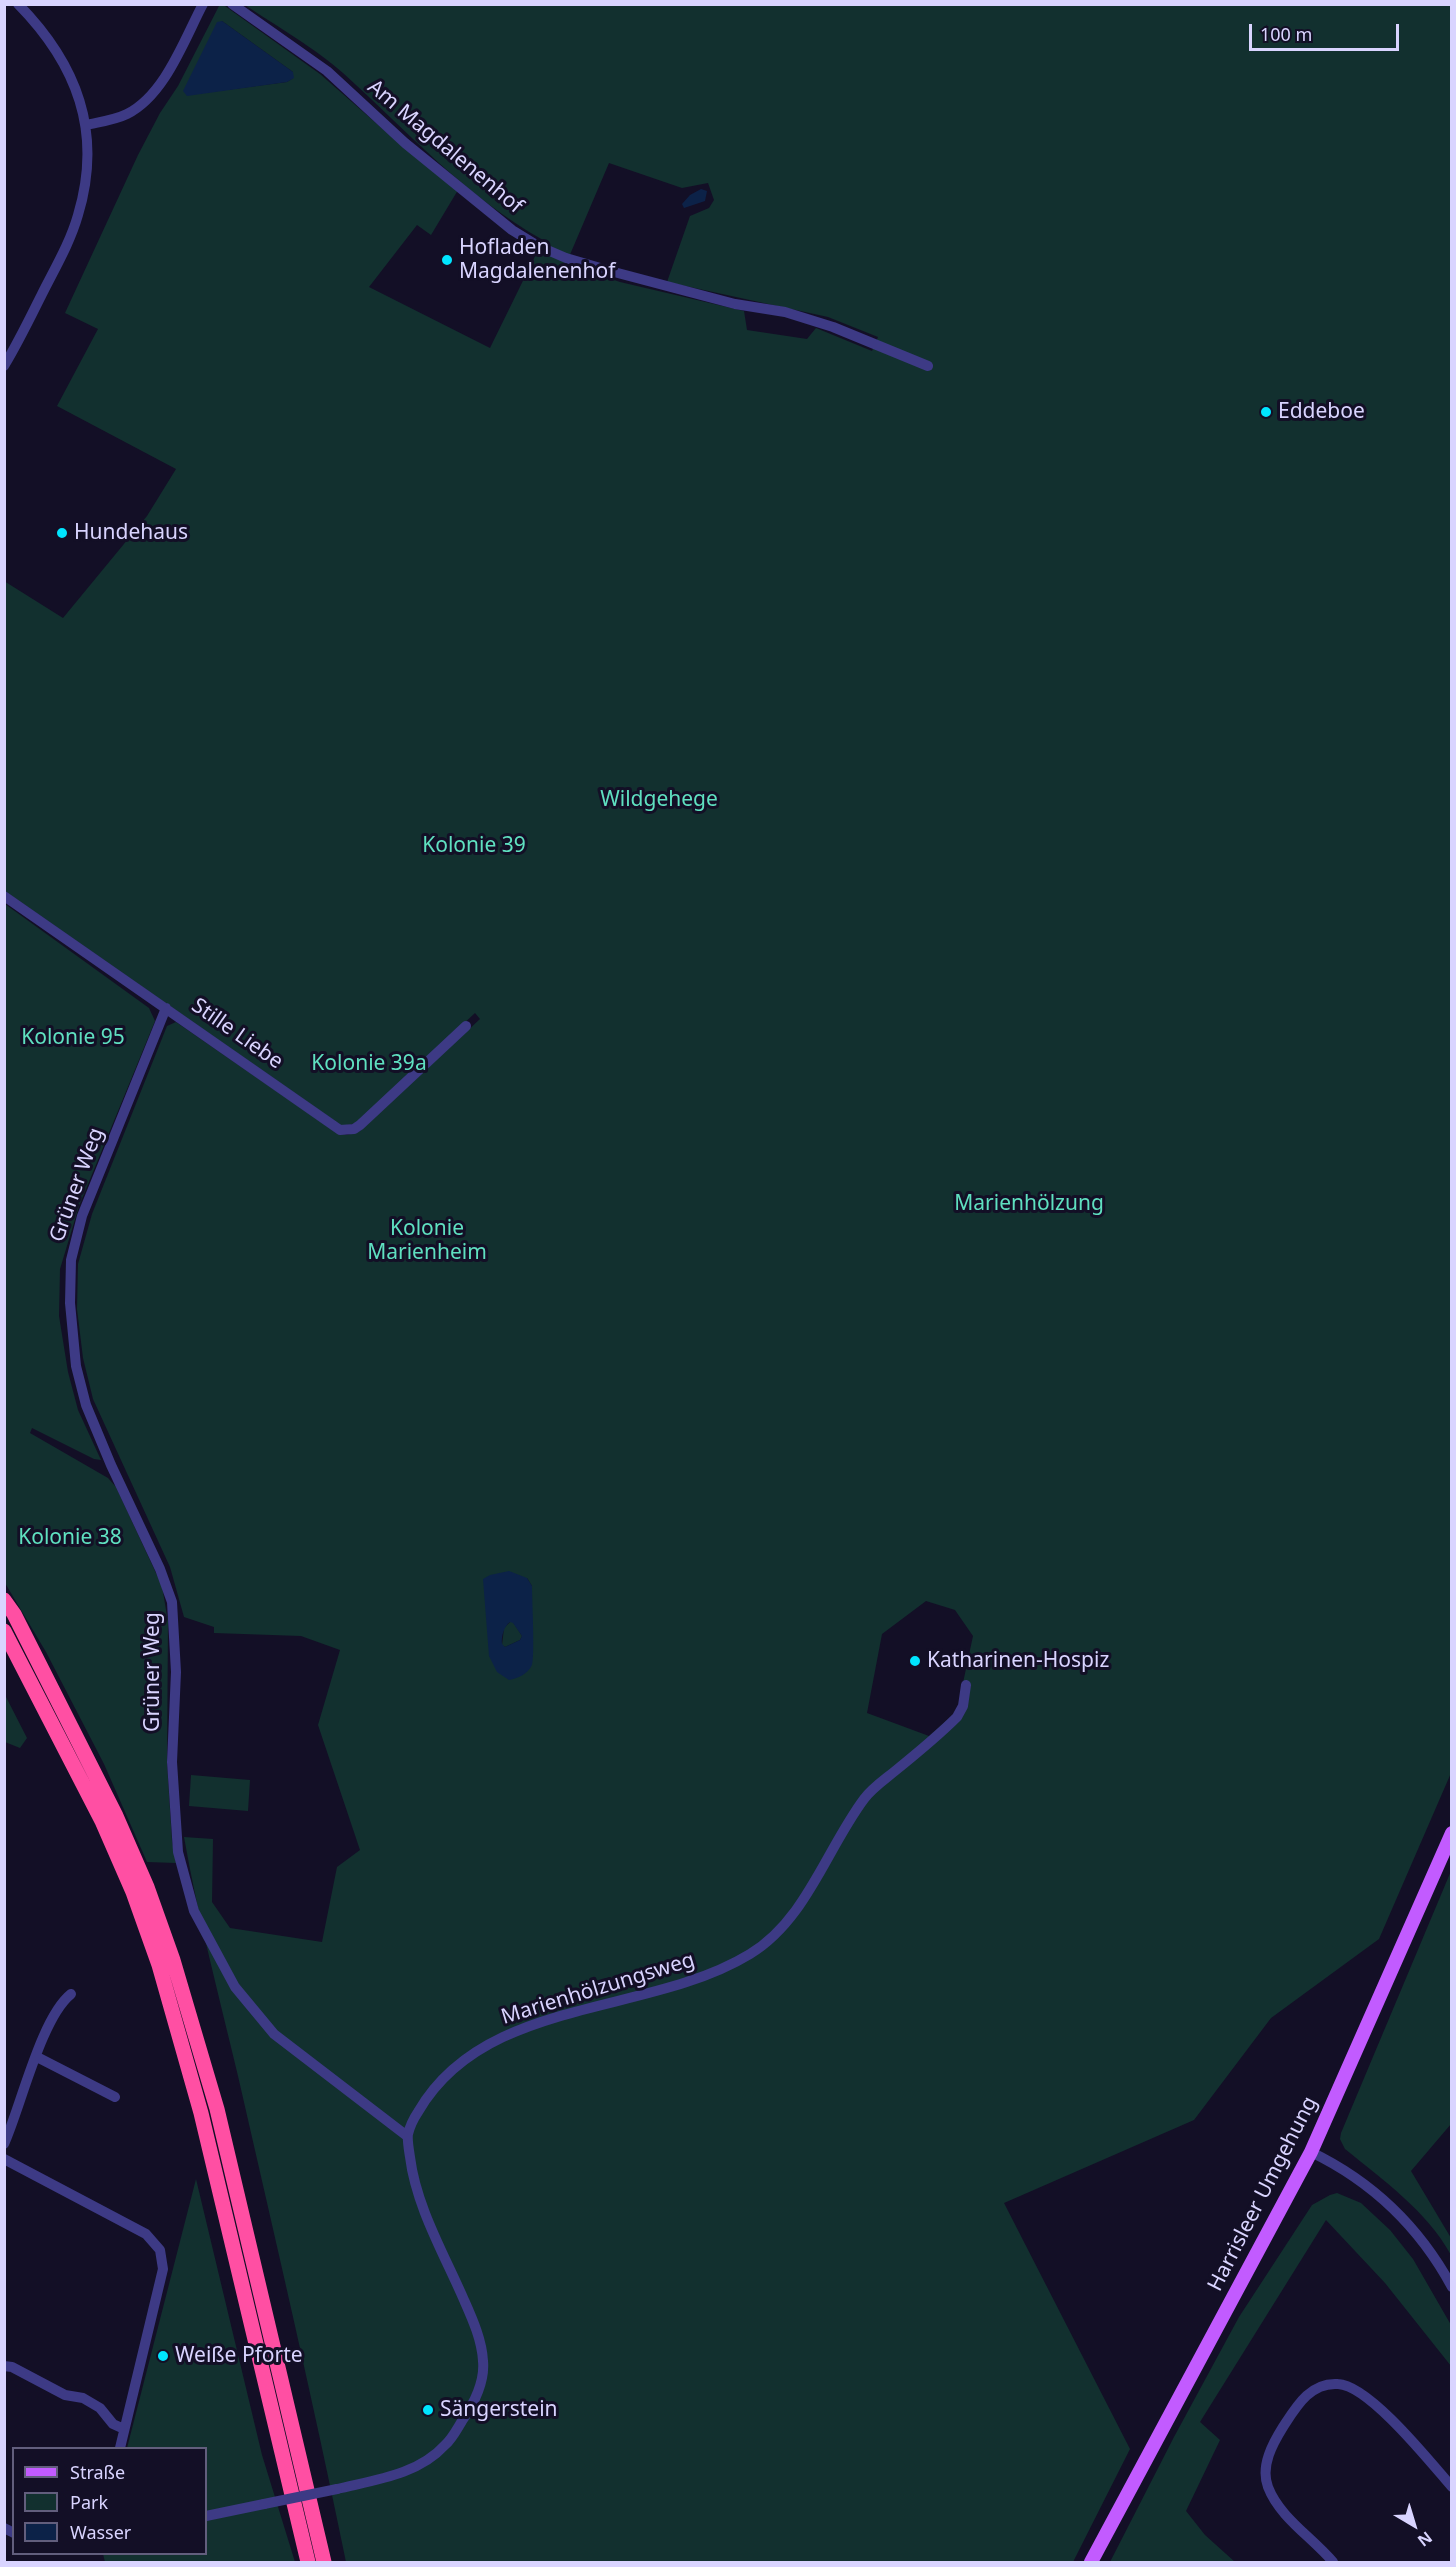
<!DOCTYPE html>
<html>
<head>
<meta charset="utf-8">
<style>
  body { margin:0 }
  #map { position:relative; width:1456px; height:2567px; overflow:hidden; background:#130f26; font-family:"Noto Sans",sans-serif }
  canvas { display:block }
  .frame { position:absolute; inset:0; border:6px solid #d9d4ff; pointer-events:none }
  .legend { position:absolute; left:12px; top:2447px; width:195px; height:108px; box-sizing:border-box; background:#130f26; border:2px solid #625e7d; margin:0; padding:8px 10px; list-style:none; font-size:18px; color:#d9d4ff }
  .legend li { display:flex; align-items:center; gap:12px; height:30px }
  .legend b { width:30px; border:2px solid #625e7d }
  .north { position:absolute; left:1384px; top:2495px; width:60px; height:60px; -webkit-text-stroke:4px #130f26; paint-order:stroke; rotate:142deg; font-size:16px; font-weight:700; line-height:24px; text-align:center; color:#d9d4ff }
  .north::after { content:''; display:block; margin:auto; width:21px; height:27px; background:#d9d4ff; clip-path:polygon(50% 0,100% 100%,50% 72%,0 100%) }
  .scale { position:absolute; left:1249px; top:24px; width:150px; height:27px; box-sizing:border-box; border:3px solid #d9d4ff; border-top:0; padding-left:8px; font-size:18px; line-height:21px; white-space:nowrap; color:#d9d4ff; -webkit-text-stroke:4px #130f26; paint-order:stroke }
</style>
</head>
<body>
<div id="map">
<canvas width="1456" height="2567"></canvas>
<div class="frame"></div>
<ul class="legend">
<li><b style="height:8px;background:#c25bff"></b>Straße</li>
<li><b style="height:16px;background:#12302f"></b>Park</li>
<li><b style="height:16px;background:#0c2248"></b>Wasser</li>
</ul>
<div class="north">N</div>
<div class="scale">100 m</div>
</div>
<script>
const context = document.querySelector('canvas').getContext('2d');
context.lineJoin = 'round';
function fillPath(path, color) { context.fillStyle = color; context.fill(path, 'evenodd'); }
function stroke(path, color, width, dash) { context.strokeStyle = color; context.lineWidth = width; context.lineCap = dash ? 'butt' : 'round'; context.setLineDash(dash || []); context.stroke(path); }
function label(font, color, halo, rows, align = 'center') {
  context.font = font + ' "Noto Sans",sans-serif'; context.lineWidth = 6; context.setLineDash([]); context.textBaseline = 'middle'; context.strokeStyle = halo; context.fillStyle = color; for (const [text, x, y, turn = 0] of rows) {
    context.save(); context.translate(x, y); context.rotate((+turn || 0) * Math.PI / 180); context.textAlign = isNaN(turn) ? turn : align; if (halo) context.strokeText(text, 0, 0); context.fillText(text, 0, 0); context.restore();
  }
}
fillPath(new Path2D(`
  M245,5H1451V1773L1379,1939L1271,2018L1194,2120L1004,2203L1130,2449L1073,2562H346C313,2400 275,2238 238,2076C219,1996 198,1917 184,1837L213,1839L212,1902L230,1928L322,1942L337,1867L360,1850L318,1725L340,1650L301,1636L214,1633V1627L184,1617L170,1567L93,1399L83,1358L77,1309L78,1264L92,1214L167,1026L176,1022L337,1133L347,1135L360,1131L480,1019L475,1013L357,1123L342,1126L5,891L4,581L63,618L147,516L176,469L57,406L98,329L65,313L138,155L160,113L178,86L219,6H225L320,74L401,145L458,190L431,235L417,225L369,287L490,348L543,240C466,197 407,131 343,73C316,49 275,25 245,5ZM222,21L293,72V78L287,82L187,95ZM609,163L682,188L708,183L714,200L709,208L690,216L667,282L828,317L878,337L872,351L816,328L807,339L747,330L744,311L620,282L566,264ZM527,1578L532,1586V1664L489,1656ZM926,1601L955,1610L973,1636L957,1711L929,1736L867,1713L882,1634Z
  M5,904L149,1008L155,1021L79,1206L60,1269L59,1316L68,1372L78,1410L101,1460L94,1459L32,1428L30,1433L108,1478L116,1487L162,1586L168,1622L167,1763L172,1841L176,1863L147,1862L104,1764L46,1652L5,1583Z
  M510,1622H513L522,1636L520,1640L505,1647L502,1645L504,1628Z
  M5,1695L27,1738L20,1748L5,1742Z
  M191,1775L250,1780L248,1811L189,1806Z
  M1451,1871V2124L1411,2171L1451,2238V2255C1427,2211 1383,2180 1345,2149L1340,2139L1341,2133Z
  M196,2179L262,2455L295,2562H105L103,2554H206V2448H127Z
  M1337,2193L1361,2203L1390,2230L1413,2259L1451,2325V2366L1385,2283L1326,2220L1200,2422L1220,2440L1186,2511L1205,2535L1235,2562H1110L1174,2437L1239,2317L1312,2205L1330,2195Z`), '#12302f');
fillPath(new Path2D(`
  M222,21L293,72L294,78L287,82L187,96L183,91L217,22Z
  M701,189L707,191L705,201L684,208L682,204L690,195Z
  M509,1571L527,1578L532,1586C532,1600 535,1655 532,1665C527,1675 518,1678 509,1680L497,1672L489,1656L483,1579L490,1575ZM510,1622L513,1623L522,1636L520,1640L505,1647L502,1644C501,1637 504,1626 510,1622Z`), '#0c2248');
stroke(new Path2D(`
  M232,4L327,71L405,143L512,230L538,246L566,258L614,272L735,304L785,312L833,327L928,366
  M86,125C99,122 115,120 127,114C165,95 184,40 203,4
  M4,366C18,343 30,318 42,294C55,268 70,243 78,215C103,132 77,64 18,4
  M4,896L340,1130L354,1129L360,1125L466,1026
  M166,1008L82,1216L71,1260L70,1303L76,1366L86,1405L111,1465L160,1569L172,1602L176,1672L172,1762L178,1852L194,1911L235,1987L274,2034L407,2136
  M37,2057L115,2097
  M4,2144C21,2106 41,2018 71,1994
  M1311,2152C1373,2182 1419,2226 1452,2287
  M4,2159L146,2234L160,2250L163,2269L120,2448
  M4,2366L12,2367L65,2395L83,2398L100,2408L113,2424L124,2429
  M337,2489C374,2480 418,2475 445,2445C452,2439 457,2429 462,2421C473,2405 485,2382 483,2361C482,2340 472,2318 464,2300C444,2254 416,2206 410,2157C409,2150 407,2140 408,2134C410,2126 414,2118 418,2112C485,1996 647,2017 750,1954C806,1920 826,1850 864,1799C872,1788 884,1780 895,1771C916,1754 937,1737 957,1717L963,1706L966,1685
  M206,2516L264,2504
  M4,2528L14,2533
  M1333,2562C1312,2537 1280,2518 1268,2487C1260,2466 1273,2443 1283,2427C1296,2407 1310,2382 1338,2384C1369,2385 1431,2463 1452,2487`), '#3d3a85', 10);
stroke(new Path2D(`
  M1091,2562L1311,2152L1452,1833`), '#c25bff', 14);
stroke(new Path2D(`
  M4,1600L14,1614L116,1816L147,1887L173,1960L217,2109L324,2562
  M4,1631L102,1821L133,1892L159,1965L201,2113L308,2562`), '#ff4fa3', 15);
stroke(new Path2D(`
  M264,2504L337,2489`), '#3d3a85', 10);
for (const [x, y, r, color] of [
  [447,260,6,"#00e5ff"],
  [1266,412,6,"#00e5ff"],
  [62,533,6,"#00e5ff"],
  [915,1661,6,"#00e5ff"],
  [163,2356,6,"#00e5ff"],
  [428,2410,6,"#00e5ff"]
]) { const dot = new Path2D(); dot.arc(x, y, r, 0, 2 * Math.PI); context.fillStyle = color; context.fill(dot); stroke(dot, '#130f26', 2); }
label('21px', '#d9d4ff', '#130f26', [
  ["Am Magdalenenhof",445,147,40],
  ["Stille Liebe",237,1034,35],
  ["Grüner Weg",77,1185,-70],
  ["Grüner Weg",153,1672,-90],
  ["Marienhölzungsweg",598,1989,-17],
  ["Harrisleer Umgehung",1263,2194,-63]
]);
label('21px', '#d9d4ff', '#130f26', [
  ["Hofladen",459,248],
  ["Magdalenenhof",459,272],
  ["Eddeboe",1278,412],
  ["Hundehaus",74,533],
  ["Katharinen-Hospiz",927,1661],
  ["Weiße Pforte",175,2356],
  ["Sängerstein",440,2410]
], 'left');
label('21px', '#5fe0c0', '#130f26', [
  ["Wildgehege",659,800],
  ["Kolonie 39",474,846],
  ["Kolonie 95",73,1038],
  ["Kolonie 39a",369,1064],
  ["Marienhölzung",1029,1204],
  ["Kolonie",427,1229],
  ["Marienheim",427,1253],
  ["Kolonie 38",70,1538]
]);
</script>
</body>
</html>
